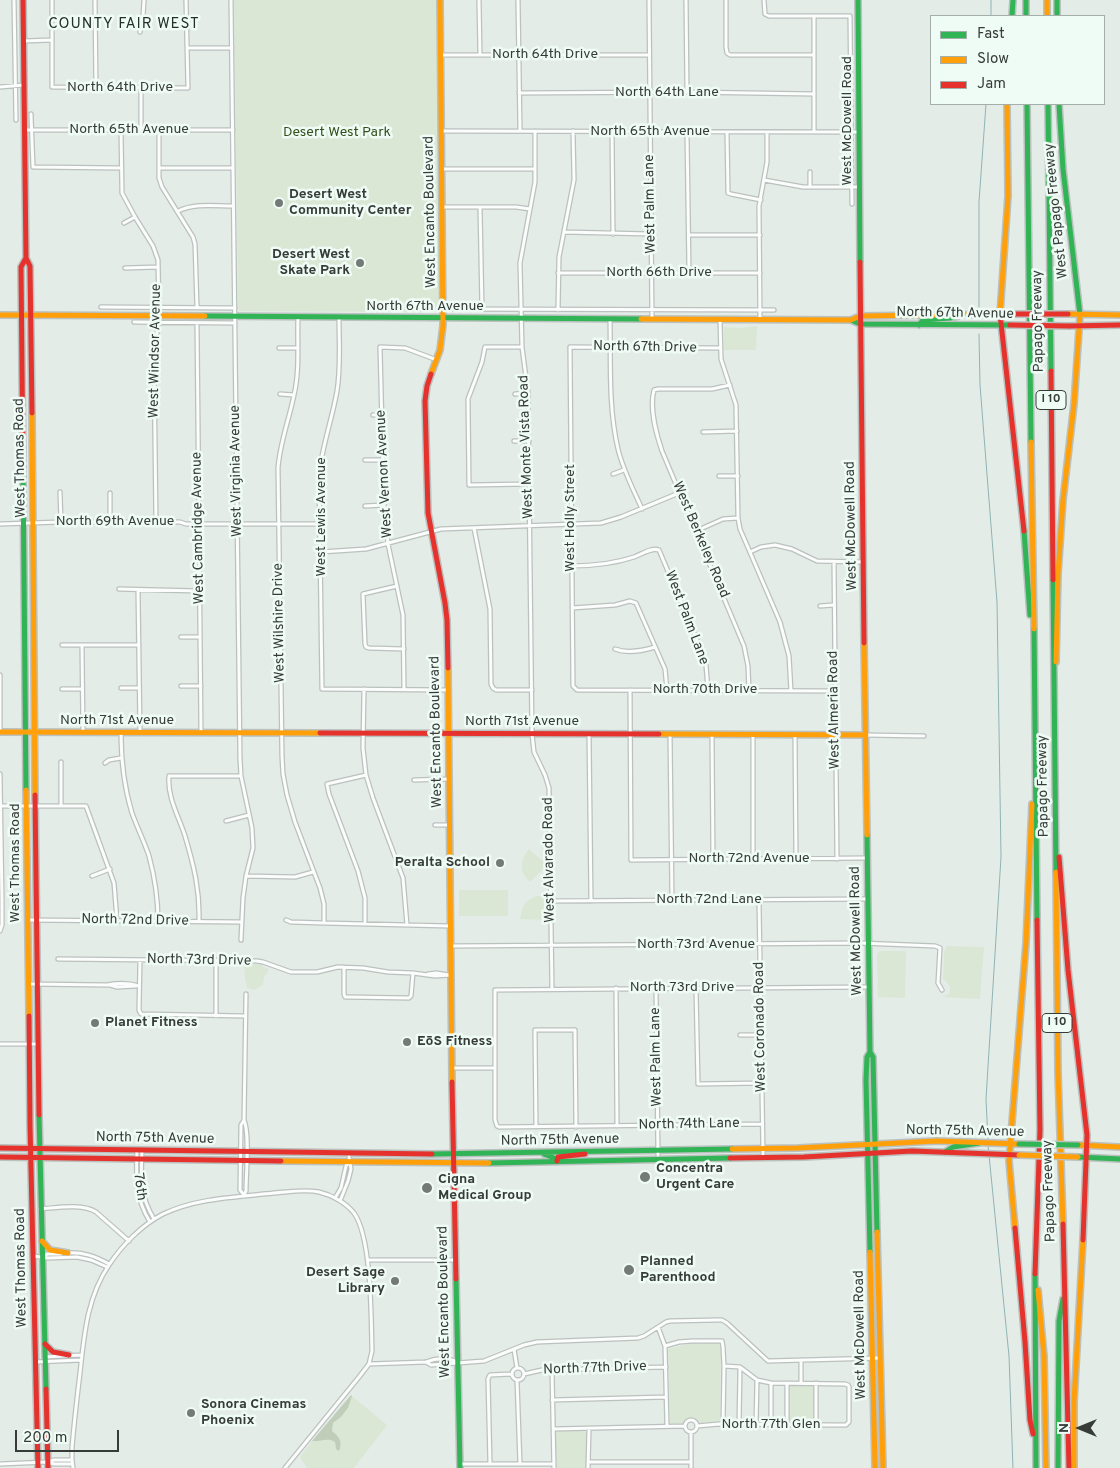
<!DOCTYPE html>
<html>
<head>
<meta charset="utf-8">
<style>
  body { margin:0 }
  #map { position:relative; width:1120px; height:1468px; overflow:hidden; background:#e4ece8; font-family:Overpass,sans-serif }
  canvas { display:block }
  .legend { position:absolute; left:930px; top:15px; width:175px; height:90px; box-sizing:border-box; background:#effcf6; border:1px solid #a5afaa; margin:0; padding:6px 9px; list-style:none; font-size:15px; color:#373c39 }
  .legend li { display:flex; align-items:center; gap:10px; height:25px }
  .legend b { width:25px; border:1px solid #a5afaa }
  .north { position:absolute; left:1055px; top:1403px; width:50px; height:50px; -webkit-text-stroke:4px #effcf6; paint-order:stroke; rotate:270deg; font-size:14px; font-weight:700; line-height:20px; text-align:center; color:#373c39 }
  .north::after { content:''; display:block; margin:auto; width:18px; height:22px; background:#373c39; clip-path:polygon(50% 0,100% 100%,50% 72%,0 100%) }
  .scale { position:absolute; left:15px; top:1430px; width:104px; height:22px; box-sizing:border-box; border:2px solid #373c39; border-top:0; padding-left:6px; font-size:15px; line-height:18px; white-space:nowrap; color:#373c39; -webkit-text-stroke:4px #effcf6; paint-order:stroke }
</style>
</head>
<body>
<div id="map">
<canvas width="1120" height="1468"></canvas>
<ul class="legend">
<li><b style="height:6px;background:#30b455"></b>Fast</li>
<li><b style="height:6px;background:#ff9f0a"></b>Slow</li>
<li><b style="height:6px;background:#e5322d"></b>Jam</li>
</ul>
<div class="north">N</div>
<div class="scale">200 m</div>
</div>
<script>
const context = document.querySelector('canvas').getContext('2d');
context.lineJoin = 'round';
function fillPath(path, color) { context.fillStyle = color; context.fill(path, 'evenodd'); }
function stroke(path, color, width, dash) { context.strokeStyle = color; context.lineWidth = width; context.lineCap = dash ? 'butt' : 'round'; context.setLineDash(dash || []); context.stroke(path); }
function label(font, color, halo, rows, align = 'center') {
  context.font = font + ' Overpass,sans-serif'; context.lineWidth = 5; context.setLineDash([]); context.textBaseline = 'middle'; context.strokeStyle = halo; context.fillStyle = color; for (const [text, x, y, turn = 0] of rows) {
    context.save(); context.translate(x, y); context.rotate((+turn || 0) * Math.PI / 180); context.textAlign = isNaN(turn) ? turn : align; if (halo) context.strokeText(text, 0, 0); context.fillText(text, 0, 0); context.restore();
  }
}
fillPath(new Path2D(`
  M234,0H437L440,308L437,312L241,311L238,309Z
  M757,326L756,350H724V327L740,328Z
  M529,849L545,863V867L530,882C519,872 520,860 529,849Z
  M459,890H508V916H459Z
  M536,896H544V917L543,920L520,919C522,907 524,901 536,896Z
  M947,946L984,947L980,999L942,997L949,994C952,987 948,983 943,979L944,952Z
  M880,951H906L905,998L878,997L877,954Z
  M246,963L263,965V967L269,969L267,974L264,976L263,985L254,990L247,988L244,973L245,969L243,965H246Z
  M718,1343L721,1346L720,1421L701,1423L690,1419L681,1424L670,1423L668,1349L688,1344Z
  M788,1385L814,1386L813,1423L788,1422Z
  M352,1396L387,1425L354,1468H307L300,1457L312,1441C321,1442 328,1437 335,1442L336,1449L338,1436L332,1431L333,1423L341,1417L347,1408Z
  M558,1431H583L586,1432V1468H557L555,1434Z`), '#dae7d4');
fillPath(new Path2D(`
  M351,1395L352,1396L348,1408L341,1417L333,1423L332,1431C339,1436 343,1442 339,1451L336,1449L335,1442C328,1437 321,1442 312,1441Z`), '#c0ceb9');
stroke(new Path2D(`
  M991,16V0
  M979,307V202L986,104
  M979,334L980,385L997,602L1001,857L986,1099L988,1141
  M988,1145L1009,1356L1013,1468`), '#8fb3b5', 1);
const street = new Path2D(`
  M14,0L16,120
  M52,0V87L188,88L186,0
  M95,0L96,88
  M231,0L240,759L241,776L252,828L253,848L246,876L243,898L241,940
  M479,0L480,55
  M518,0L520,131
  M649,0L652,319
  M686,0L687,92
  M726,0V47L727,53L730,55H814
  M764,0L765,14L769,16H850L852,204
  M814,16V132
  M140,32L143,17L144,0
  M23,41L52,40
  M187,48H232
  M441,55H649
  M0,87L24,85
  M141,88V130
  M519,93L687,92L814,94
  M31,114L33,167L121,168
  M25,130H233
  M121,130L122,193L135,217L153,246L158,260L159,316L154,358L156,522
  M159,130V178L162,187L193,237L195,244L197,307
  M441,131L858,132
  M535,131V182L520,263L522,347L528,393L532,734L534,752L545,775L549,788L552,989
  M612,131L613,234
  M687,132L689,273
  M727,132L728,193L731,194L761,200
  M159,168H233
  M442,169H535
  M810,172V187
  M764,180L803,187H859
  M442,207H516L530,209
  M480,207L482,309
  M178,211C195,203 215,206 233,206
  M124,223L135,217
  M564,232L651,234
  M689,235H760
  M125,268L158,267
  M558,273H760
  M101,307L235,308
  M453,309L774,310
  M558,310L559,257L574,180L573,131
  M298,317C297,343 300,370 294,395C289,420 280,442 278,468L282,756L283,774L287,795L295,822L320,888L324,904V923
  M339,318C339,342 341,367 337,391C332,420 322,446 319,475L322,689L448,690
  M610,319C611,362 608,406 618,449C623,470 633,489 642,509
  M720,319L721,359L736,405L738,518L740,529L780,622L789,656L791,691
  M760,319L759,206L767,162V132
  M134,322L235,323
  M197,323L201,733
  M522,347H485L482,362L468,399L469,485L529,484
  M279,348H297
  M720,348L570,347L573,686L577,690L835,691
  M730,385L712,389H658L654,390C649,409 656,433 662,451L744,646L748,666L749,691
  M280,394L294,395
  M515,394L528,393
  M373,415H382
  M703,432L737,431
  M514,441H529
  M365,460H382
  M613,474L624,470
  M719,476H738
  M60,492L61,522
  M110,493V522
  M365,506L384,505
  M0,524L61,522H180L186,524H320
  M474,528L490,609L491,684L493,688L496,690H532
  M696,531L723,519L738,518
  M321,552L366,549L441,529L601,523L621,517L679,493
  M750,552L761,547L775,545L792,549L817,561L863,562
  M834,562L837,859
  M571,566C593,566 613,564 634,557C642,554 652,547 659,550L702,652L706,665L708,690
  M397,586L363,594L365,644L366,647L369,648L404,649
  M119,589L199,591
  M138,590L140,733
  M820,606L833,605
  M572,608L615,605L630,601L636,603L665,669L667,690
  M181,637H200
  M62,645H139
  M82,645L83,732
  M615,649C628,654 642,651 655,647
  M0,675V732
  M181,686H201
  M121,688H139
  M62,689H82
  M364,689L363,748L366,775L373,798L403,878L407,925
  M404,689L403,615L388,544L384,505L380,347L405,348L437,360
  M630,690L631,860L867,858
  M121,732C121,760 124,787 132,813C137,827 144,841 149,856C155,878 158,898 158,921
  M589,734L591,901
  M670,734L672,900
  M712,734L713,860
  M753,735V859
  M795,735L796,859
  M866,735L924,736
  M61,762V806
  M105,763L109,760L121,758
  M0,774L2,900V925L0,931
  M414,780L449,779
  M1,806H86L114,883L117,920
  M226,821L249,815
  M435,825H449
  M92,876L110,869
  M246,876L295,877L313,872
  M759,900L763,1154
  M551,901L867,899
  M28,920L241,922
  M286,920L291,922L324,923L450,926
  M199,921C200,891 194,866 185,836C179,817 167,797 169,776H241
  M365,924V898L358,871L329,794L327,784L366,775
  M451,946L860,943L935,946L940,948L938,983L942,990
  M58,959L257,961L263,962L291,972H317L338,967L363,968L388,972L413,973L435,976L451,975
  M140,960L139,1010L141,1014L245,1016
  M344,967V994L345,997H347L409,998L411,996L413,973
  M428,974L436,973L449,975
  M29,984L107,985C118,983 129,983 139,986
  M110,985L117,987L136,986
  M616,988L617,1126
  M656,988L658,1155
  M696,988L698,1084L762,1083
  M216,1016V960
  M740,1035H761
  M0,1044H38
  M452,1068H495
  M762,1124L499,1127L497,1126L495,1120V990L869,987
  M536,1127L535,1030H575L576,1127
  M137,1150C136,1177 135,1198 150,1222
  M142,1150C141,1178 139,1194 154,1219
  M244,1195L246,1191C246,1174 250,1134 244,1120L246,994
  M244,1195L240,1190L241,1125L244,1120
  M335,1198L341,1188L346,1166L349,1162
  M340,1201L348,1181L351,1169L349,1157
  M40,1209C56,1208 82,1203 96,1212L129,1241
  M67,1253C83,1252 95,1256 109,1264
  M33,1256L48,1258L77,1257L91,1260L107,1267
  M42,1256L48,1254H61
  M368,1260H456
  M658,1327L665,1346L667,1426
  M665,1346L679,1342L692,1341H722L723,1347L724,1366L723,1424
  M514,1349L517,1368
  M45,1357L81,1355
  M35,1362L81,1360
  M426,1362L431,1365L484,1361L524,1345L537,1342L638,1338L644,1336L666,1322L670,1321L717,1320H722L727,1323L768,1361L880,1358
  M369,1364L426,1362C436,1358 448,1358 458,1362
  M512 1374a6 6 0 1 1 12 0a6 6 0 1 1-12 0Z
  M552,1370L554,1468
  M524,1374L542,1370L666,1367
  M517,1380L520,1464
  M771,1383V1425
  M801,1383V1360
  M552,1400L666,1397
  M685 1426a6 6 0 1 1 12 0a6 6 0 1 1-12 0Z
  M756,1424L757,1380
  M739,1425L740,1368
  M787,1425V1383
  M816,1425V1383
  M697,1426L719,1424L832,1425H846L849,1422V1387L848,1385L845,1384L771,1383L757,1380L740,1367L724,1366
  M553,1429L685,1426
  M48,1462L54,1460H72
  M588,1462H691
  M0,1464L47,1462L54,1464H72
  M460,1464H554
  M490,1464L488,1379L490,1375L511,1374
  M73,1468L72,1460V1448C74,1423 77,1398 80,1373C84,1336 87,1297 109,1265C122,1245 142,1225 163,1214C197,1198 237,1197 274,1193C289,1192 304,1189 319,1192C332,1195 346,1203 354,1213C372,1238 371,1319 372,1351L369,1364L359,1377L285,1468
  M588,1468L589,1429
  M691,1468V1432`);
const fast = new Path2D(`
  M858,0L860,262
  M1026,0V16
  M1057,0V16
  M1012,16L1013,0
  M1027,104L1031,442
  M1048,104L1051,371
  M1059,104L1063,169L1080,315
  M205,316L641,319
  M851,320L860,324L1010,325
  M919,325L923,320L950,318L958,316
  M23,471L26,790
  M1024,531L1030,615
  M1053,580L1056,872
  M1034,629L1037,920
  M867,835L870,1052L873,1057L877,1232
  M39,1115L46,1389
  M945,1152L953,1147L979,1143
  M432,1154L732,1149
  M544,1154L554,1158L557,1161
  M1078,1157L1120,1159
  M489,1163L730,1158
  M870,1252L866,1080L867,1057L870,1052
  M1035,1274L1036,1468
  M456,1279L460,1468
  M1058,1468L1059,1321L1063,1299`);
const slow = new Path2D(`
  M1047,0V16
  M1000,314L1008,196L1007,104
  M1068,314L1120,315
  M0,315L205,316
  M641,319L851,320L860,316L1010,314
  M431,374L440,350L443,325L440,0
  M32,413L35,795
  M1031,442L1034,629
  M864,643L867,835
  M1056,662L1058,574L1063,500L1074,404L1080,315
  M448,668L452,1082
  M0,732L320,733
  M659,734L866,735
  M26,790L29,1016
  M1056,872L1058,1073L1063,1224
  M1078,1145L1120,1147
  M732,1149L798,1148L937,1141L1019,1144
  M281,1161L489,1163
  M1015,1228L1009,1161L1026,943L1032,804
  M877,1232L883,1468
  M42,1241L50,1250L68,1253
  M870,1252L875,1468
  M1038,1290L1044,1356L1046,1468
  M1074,1468V1402L1083,1240`);
const jam = new Path2D(`
  M23,0L26,258L30,266L32,413
  M860,262L864,643
  M1000,314L1024,531
  M1069,326L1120,325
  M1051,371L1053,580
  M431,374L427,386L425,401L428,513L445,603L447,620L448,668
  M23,471L21,267L26,258
  M320,733L659,734
  M35,795L39,1115
  M1059,857L1068,970L1087,1135L1083,1240
  M29,1016L30,1125L38,1468
  M452,1082L456,1279
  M0,1148L432,1154
  M0,1157L281,1161
  M730,1158L804,1157L912,1151L1019,1155
  M557,1161L558,1157L585,1154
  M1063,1224L1069,1468
  M1015,1228L1025,1342L1030,1420L1033,1434
  M1035,1274L1040,1130L1037,920
  M45,1344L53,1352L69,1355
  M46,1389L48,1468`);
stroke(street, '#bbc1be', 5.5);
stroke(fast, '#bbc1be', 8);
stroke(slow, '#bbc1be', 8);
stroke(jam, '#bbc1be', 8);
stroke(street, '#fbfcfc', 3);
stroke(fast, '#30b455', 5);
stroke(slow, '#ff9f0a', 5);
stroke(jam, '#e5322d', 5);
const fastBridge = new Path2D(`
  M1019,1144L1078,1145`);
const slowBridge = new Path2D(`
  M1019,1155L1078,1157`);
const jamBridge = new Path2D(`
  M1010,314H1068
  M1010,325L1069,326`);
stroke(fastBridge, '#bbc1be', 8, []);
stroke(slowBridge, '#bbc1be', 8, []);
stroke(jamBridge, '#bbc1be', 8, []);
stroke(fastBridge, '#30b455', 5);
stroke(slowBridge, '#ff9f0a', 5);
stroke(jamBridge, '#e5322d', 5);
for (const [x, y, r, color] of [
  [279,203,5,"#747a76"],
  [360,263,5,"#747a76"],
  [500,863,5,"#747a76"],
  [95,1023,5,"#747a76"],
  [407,1042,5,"#747a76"],
  [645,1177,6,"#747a76"],
  [427,1188,6,"#747a76"],
  [629,1270,6,"#747a76"],
  [395,1281,5,"#747a76"],
  [191,1413,5,"#747a76"]
]) { const dot = new Path2D(); dot.arc(x, y, r, 0, 2 * Math.PI); context.fillStyle = color; context.fill(dot); stroke(dot, '#effcf6', 2); }
for (const [x, y, w] of [
  [1051,400,30],
  [1057,1023,30]
]) { const box = new Path2D(); box.roundRect(x - w / 2, y - 9.5, w, 19, 4); context.fillStyle = '#effcf6'; context.fill(box); stroke(box, '#373c39', 1); }
label('bold 12px', '#373c39', null, [
  ["I 10",1051,400],
  ["I 10",1057,1023]
]);
label('14px', '#373c39', '#effcf6', [
  ["North 64th Drive",545,55],
  ["North 64th Drive",120,88],
  ["North 64th Lane",667,93],
  ["West McDowell Road",848,121,-90],
  ["North 65th Avenue",129,130],
  ["North 65th Avenue",650,132],
  ["West Palm Lane",651,204,-91],
  ["West Papago Freeway",1057,211,-96],
  ["West Encanto Boulevard",431,212,-91],
  ["North 66th Drive",659,273],
  ["North 67th Avenue",425,307],
  ["North 67th Avenue",955,314,1],
  ["Papago Freeway",1039,321,-91],
  ["North 67th Drive",645,348,1],
  ["West Windsor Avenue",156,351,-89],
  ["West Monte Vista Road",527,447,-92],
  ["West Thomas Road",21,458,-91],
  ["West Virginia Avenue",237,471,-91],
  ["West Vernon Avenue",385,474,-93],
  ["West Lewis Avenue",322,517,-90],
  ["West Holly Street",571,518,-90],
  ["North 69th Avenue",115,522],
  ["West McDowell Road",852,526,-91],
  ["West Cambridge Avenue",199,528,-91],
  ["West Berkeley Road",700,540,67],
  ["West Palm Lane",686,618,69],
  ["West Wilshire Drive",280,623,-91],
  ["North 70th Drive",705,690],
  ["West Almeria Road",835,710,-91],
  ["North 71st Avenue",117,721],
  ["North 71st Avenue",522,722],
  ["West Encanto Boulevard",437,732,-91],
  ["Papago Freeway",1044,786,-91],
  ["North 72nd Avenue",749,859],
  ["West Alvarado Road",550,860,-91],
  ["West Thomas Road",16,863,-90],
  ["North 72nd Lane",709,900],
  ["North 72nd Drive",135,921,1],
  ["West McDowell Road",857,931,-91],
  ["North 73rd Avenue",696,945],
  ["North 73rd Drive",199,961,1],
  ["North 73rd Drive",682,988],
  ["West Coronado Road",761,1027,-91],
  ["West Palm Lane",657,1057,-91],
  ["North 74th Lane",689,1125,-1],
  ["North 75th Avenue",965,1132,1],
  ["North 75th Avenue",155,1139,1],
  ["North 75th Avenue",560,1141,-1],
  ["76th",139,1187,82],
  ["Papago Freeway",1050,1191,-92],
  ["West Thomas Road",22,1268,-91],
  ["West Encanto Boulevard",445,1302,-91],
  ["West McDowell Road",861,1335,-91],
  ["North 77th Drive",595,1369,-2],
  ["North 77th Glen",771,1425]
]);
label('14px', '#364e1b', '#effcf6', [
  ["Desert West Park",337,133]
]);
label('bold 14px', '#373c39', '#effcf6', [
  ["Desert West",289,195],
  ["Community Center",289,211],
  ["Desert West",350,255,"right"],
  ["Skate Park",350,271,"right"],
  ["Peralta School",490,863,"right"],
  ["Planet Fitness",105,1023],
  ["EōS Fitness",417,1042],
  ["Concentra",656,1169],
  ["Urgent Care",656,1185],
  ["Cigna",438,1180],
  ["Medical Group",438,1196],
  ["Planned",640,1262],
  ["Parenthood",640,1278],
  ["Desert Sage",385,1273,"right"],
  ["Library",385,1289,"right"],
  ["Sonora Cinemas",201,1405],
  ["Phoenix",201,1421]
], 'left');
context.letterSpacing = '1px';
label('15px', '#252f2b', '#effcf6', [
  ["COUNTY FAIR WEST",124,25]
]);
context.letterSpacing = '0px';
</script>
</body>
</html>
